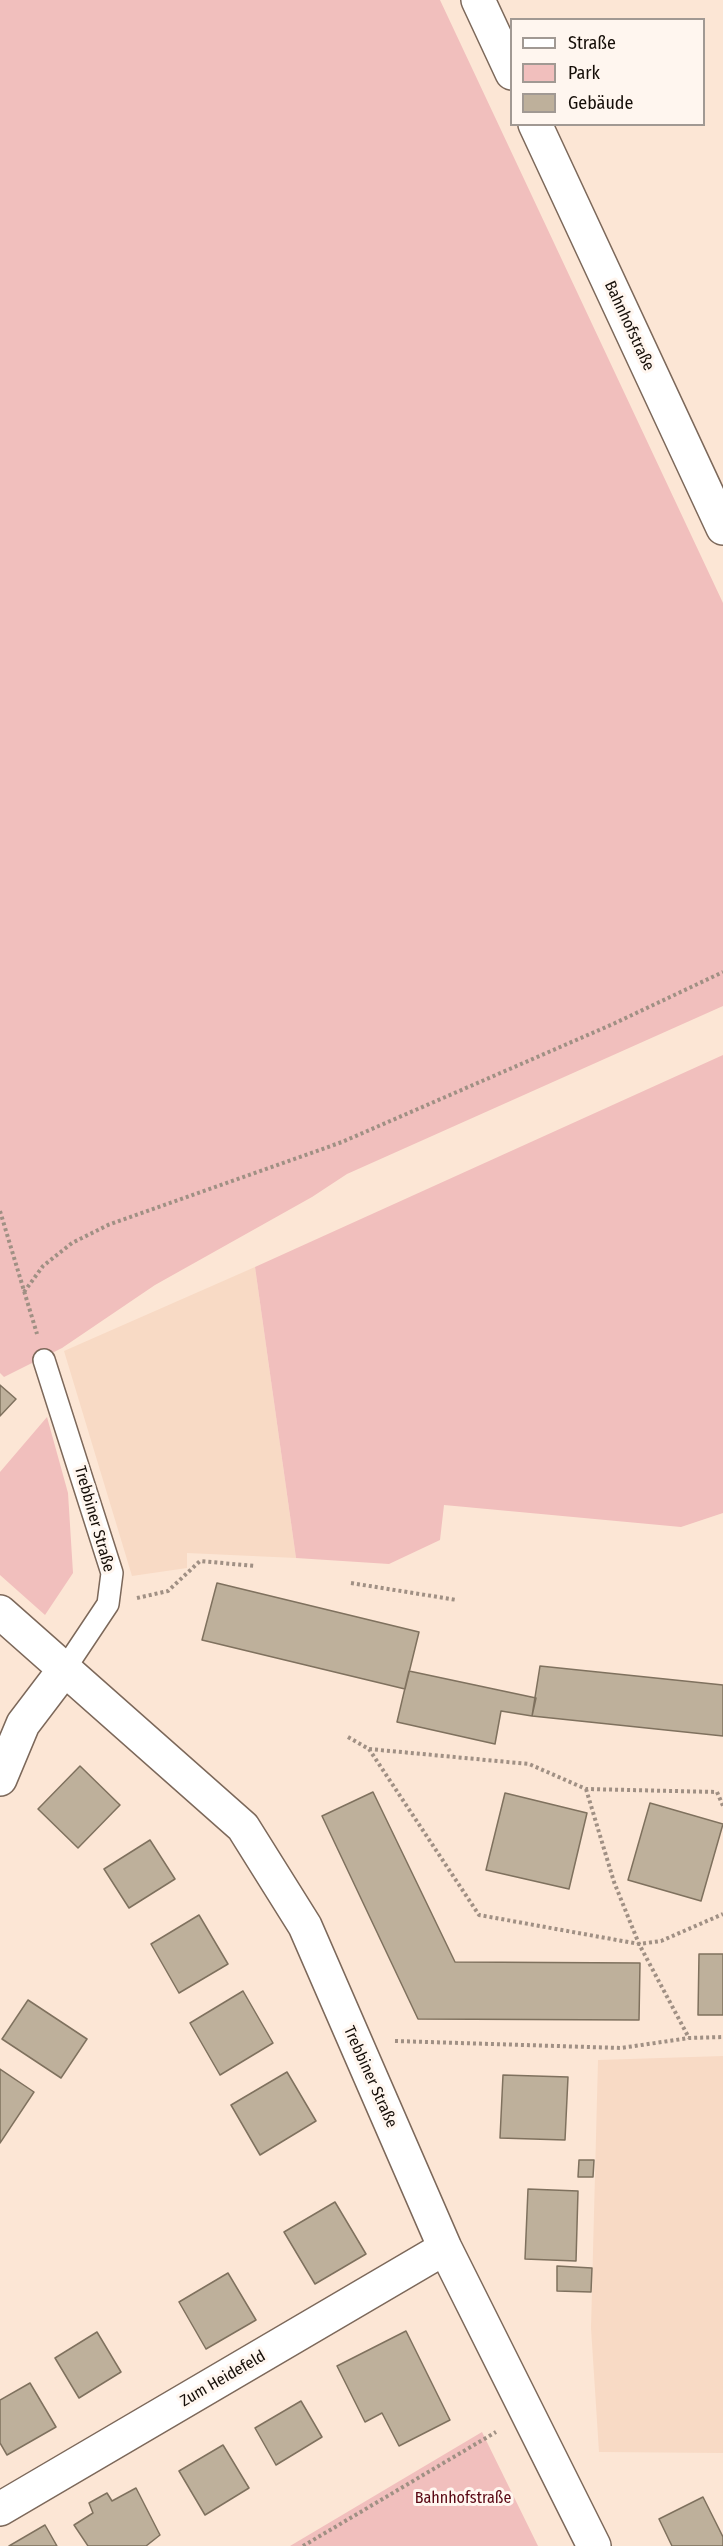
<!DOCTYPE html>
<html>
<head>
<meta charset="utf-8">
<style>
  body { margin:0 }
  #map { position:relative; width:723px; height:2546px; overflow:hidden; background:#fce6d5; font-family:"Fira Sans Condensed",sans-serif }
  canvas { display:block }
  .legend { position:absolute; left:510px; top:18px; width:195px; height:108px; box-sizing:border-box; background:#fff6ef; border:2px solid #a19993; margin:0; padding:8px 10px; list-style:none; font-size:18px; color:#150e08 }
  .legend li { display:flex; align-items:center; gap:12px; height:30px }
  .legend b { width:30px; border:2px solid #a19993 }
</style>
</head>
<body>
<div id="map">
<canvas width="723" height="2546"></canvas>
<ul class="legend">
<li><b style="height:8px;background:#fff"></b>Straße</li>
<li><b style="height:16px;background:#f1bfbd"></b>Park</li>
<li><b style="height:16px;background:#beb09b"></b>Gebäude</li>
</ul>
</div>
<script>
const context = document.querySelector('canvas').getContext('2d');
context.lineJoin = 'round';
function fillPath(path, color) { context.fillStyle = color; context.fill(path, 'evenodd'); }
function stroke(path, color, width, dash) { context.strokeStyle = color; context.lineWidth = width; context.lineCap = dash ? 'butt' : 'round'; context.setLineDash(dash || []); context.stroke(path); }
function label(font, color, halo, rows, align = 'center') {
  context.font = font + ' "Fira Sans Condensed",sans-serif'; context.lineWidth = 6; context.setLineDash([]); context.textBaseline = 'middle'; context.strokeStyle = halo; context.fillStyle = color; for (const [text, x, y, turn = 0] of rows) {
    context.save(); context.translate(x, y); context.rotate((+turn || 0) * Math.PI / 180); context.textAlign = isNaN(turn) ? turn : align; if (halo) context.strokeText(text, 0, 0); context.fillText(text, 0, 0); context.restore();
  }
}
fillPath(new Path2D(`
  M255,1267L296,1558L187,1553V1568L132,1576L64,1351Z
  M723,2056V2453L599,2452L591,2328L598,2060Z`), '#f8dac5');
fillPath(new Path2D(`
  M0,0H440L723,603V1006L347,1174L312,1197L155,1285L62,1348L4,1377L0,1373Z
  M723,1055V1513L681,1527L444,1505L440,1540L389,1564L296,1558L255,1267Z
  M47,1417L68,1493L73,1573L45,1615L0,1575V1472Z
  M482,2432L538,2546H290Z`), '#f1bfbd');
const building = new Path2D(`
  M0,1385L16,1399L0,1416Z
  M217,1583L419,1632L405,1689L202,1640Z
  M540,1666L723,1685V1736L532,1716Z
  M409,1671L536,1698L532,1716L501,1711L495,1744L397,1722Z
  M80,1766L120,1805L78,1848L38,1809Z
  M373,1792L455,1962L640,1963L639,2020L418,2019L322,1816Z
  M505,1793L587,1813L569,1889L486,1870Z
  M650,1803L723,1824L701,1901L628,1880Z
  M150,1840L175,1879L129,1908L104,1869Z
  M199,1915L228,1964L179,1993L151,1944Z
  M699,1954H723V2015H698Z
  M243,1991L273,2043L220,2075L190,2023Z
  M28,2000L87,2039L61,2078L2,2039Z
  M0,2069L34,2092L0,2143Z
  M287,2072L316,2121L260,2155L231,2105Z
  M503,2075L568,2077L565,2140L500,2138Z
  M579,2160H594L593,2177H578Z
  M528,2189L578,2191L576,2261L525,2259Z
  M335,2202L366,2254L315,2284L284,2232Z
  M557,2266L592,2268L591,2292L557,2291Z
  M228,2273L256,2320L206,2349L179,2302Z
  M406,2331L450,2420L399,2446L382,2413L365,2422L337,2366Z
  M97,2332L121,2372L79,2398L55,2358Z
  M30,2383L56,2427L7,2455L0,2443V2400Z
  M301,2401L322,2437L276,2465L255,2428Z
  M223,2445L249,2488L205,2515L179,2471Z
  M136,2488L160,2535L146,2546H88L74,2525L93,2513L89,2503L107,2493L112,2501Z
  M703,2497L723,2537V2546H672L659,2519Z
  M45,2525L57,2546H9Z`);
fillPath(building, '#beb09b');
stroke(building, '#7f715e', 1.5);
const service = new Path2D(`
  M44,1360L112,1573L108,1604L64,1670`);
const minor = new Path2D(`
  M0,1612L243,1827L305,1926L445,2248L594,2546
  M0,1779L23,1724L64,1670
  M0,2509L445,2248`);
const secondary = new Path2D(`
  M478,0L512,73
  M535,124L723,528`);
stroke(service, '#7c685a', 24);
stroke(minor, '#7c685a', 36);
stroke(secondary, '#7c685a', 36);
stroke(new Path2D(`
  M0,1211L37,1334
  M24,1292L43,1266L72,1243L108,1225L342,1142L613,1024L723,972
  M351,1583L457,1600
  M137,1598L168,1591L200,1561L255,1566
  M348,1737L369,1749L479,1915L639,1944L661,1941L723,1914
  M369,1749L529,1764L586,1789L717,1792L723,1806
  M586,1789L614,1882L639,1944L689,2038
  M395,2041L621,2048L689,2038L723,2037
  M303,2546L496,2432`), '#a09084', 4, [3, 3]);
stroke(service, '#fff', 21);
stroke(minor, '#fff', 33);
stroke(secondary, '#fff', 33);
label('16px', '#150e08', '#fff6ef', [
  ["Bahnhofstraße",629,326,65],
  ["Trebbiner Straße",94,1519,74],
  ["Trebbiner Straße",370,2077,66],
  ["Zum Heidefeld",223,2379,-30]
]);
label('16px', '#5a0814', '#fff6ef', [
  ["Bahnhofstraße",463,2499]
]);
</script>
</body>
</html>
